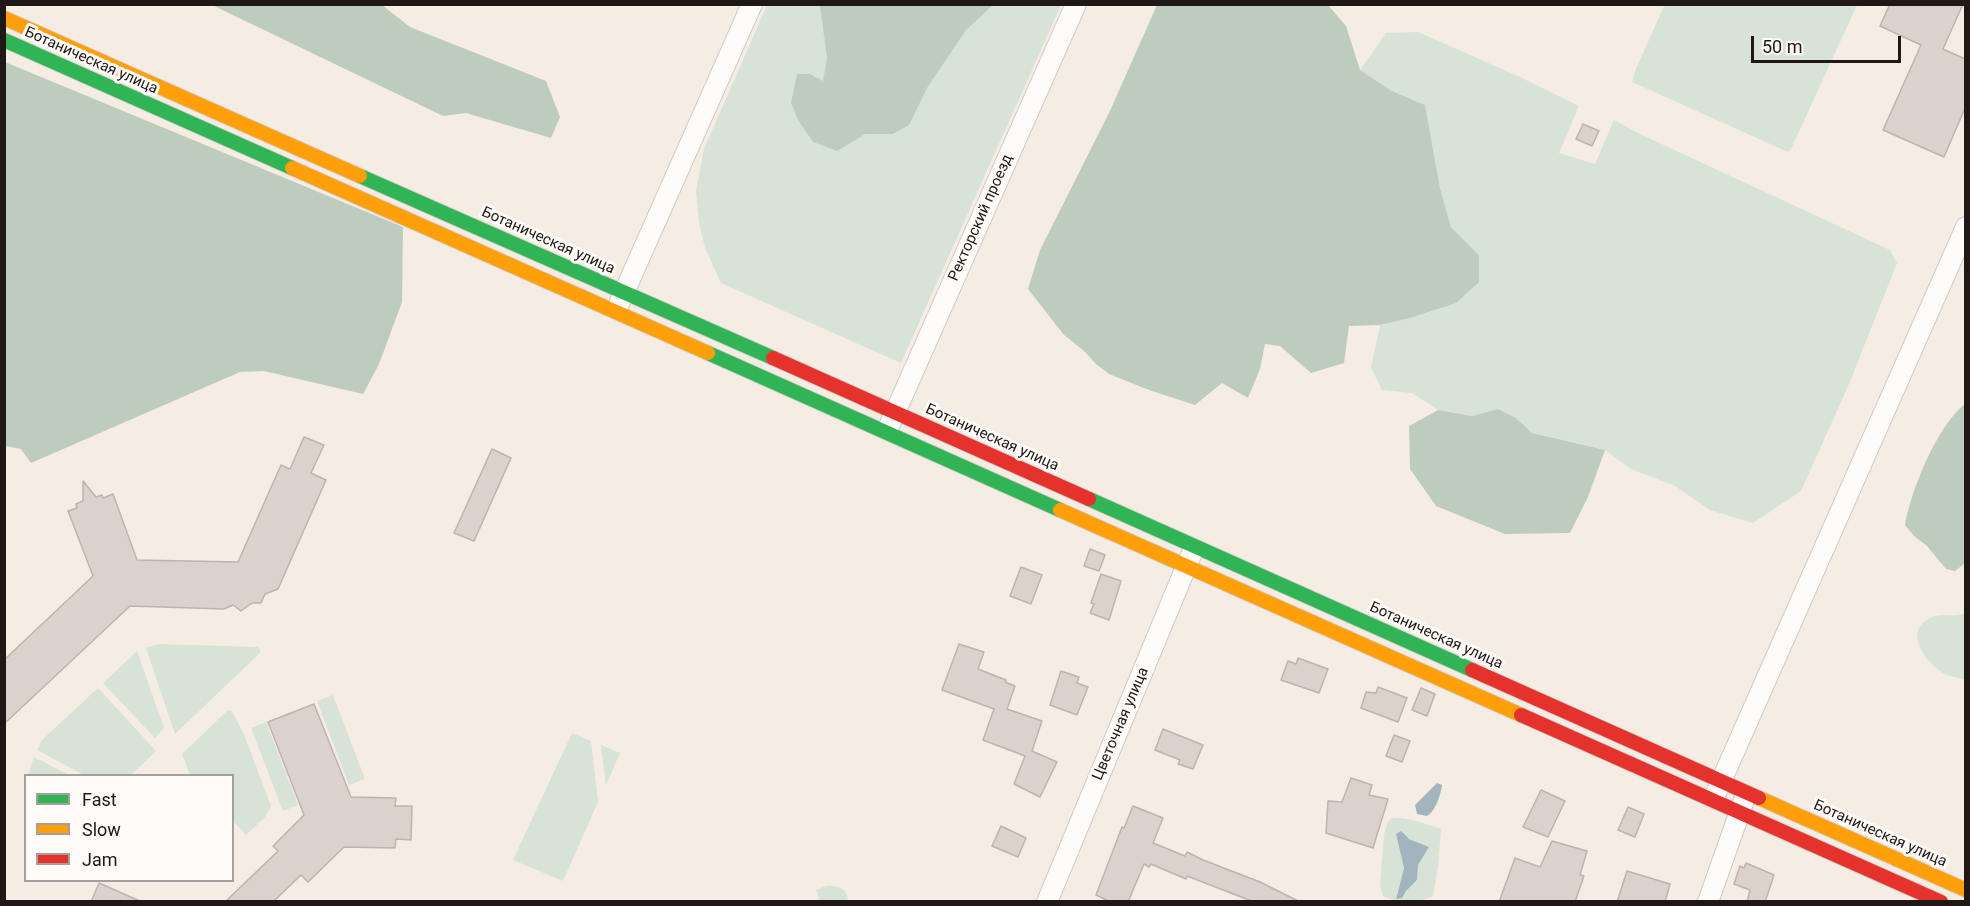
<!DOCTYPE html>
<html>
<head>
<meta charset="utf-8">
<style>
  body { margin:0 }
  #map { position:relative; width:1970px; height:906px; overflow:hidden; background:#f5ece4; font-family:Roboto,sans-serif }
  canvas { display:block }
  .frame { position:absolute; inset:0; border:6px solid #1f1814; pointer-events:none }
  .legend { position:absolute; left:24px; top:774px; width:210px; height:108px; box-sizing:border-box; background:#fffbf8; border:2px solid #a5a09d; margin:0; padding:8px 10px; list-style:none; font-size:18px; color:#1f1814 }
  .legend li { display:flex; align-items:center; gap:12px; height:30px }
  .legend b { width:30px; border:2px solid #a5a09d }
  .scale { position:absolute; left:1751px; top:36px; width:150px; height:27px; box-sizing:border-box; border:3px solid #1f1814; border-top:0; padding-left:8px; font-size:18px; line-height:21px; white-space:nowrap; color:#1f1814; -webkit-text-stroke:4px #fffbf8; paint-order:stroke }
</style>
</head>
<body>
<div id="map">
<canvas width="1970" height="906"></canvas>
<div class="frame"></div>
<ul class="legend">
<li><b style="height:8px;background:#30b455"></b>Fast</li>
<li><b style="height:8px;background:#ff9f0a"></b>Slow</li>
<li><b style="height:8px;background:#e5322d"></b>Jam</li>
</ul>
<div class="scale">50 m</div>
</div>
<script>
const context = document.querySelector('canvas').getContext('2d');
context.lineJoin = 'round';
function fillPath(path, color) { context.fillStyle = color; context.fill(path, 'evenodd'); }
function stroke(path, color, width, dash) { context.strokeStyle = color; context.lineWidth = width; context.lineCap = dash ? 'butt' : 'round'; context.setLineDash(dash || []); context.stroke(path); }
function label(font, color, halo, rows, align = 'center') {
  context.font = font + ' Roboto,sans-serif'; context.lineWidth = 6; context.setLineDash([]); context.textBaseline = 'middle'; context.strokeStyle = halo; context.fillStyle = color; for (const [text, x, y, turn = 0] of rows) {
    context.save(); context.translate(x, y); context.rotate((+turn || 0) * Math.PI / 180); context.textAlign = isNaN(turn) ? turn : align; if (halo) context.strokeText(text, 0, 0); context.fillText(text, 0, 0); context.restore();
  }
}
fillPath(new Path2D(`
  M1665,4L1857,5L1791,149L1788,152L1632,82L1635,71Z
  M767,5H1061L901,363L721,283L705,248L699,222L696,191L704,149Z
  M1418,32L1520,77L1579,106L1559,153L1595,164L1614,120L1640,134L1890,250L1897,263L1849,384L1801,491L1753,523L1710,510L1675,486L1631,469L1605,450L1532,433L1516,418L1498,409L1472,416L1438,410L1412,393L1382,390L1371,368L1380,325L1410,318L1479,255L1451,227L1440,188L1425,105L1392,91L1360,70L1386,33Z
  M1965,613V680C1960,678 1952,677 1947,675C1928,666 1903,634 1928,619C1940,612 1954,618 1965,613Z
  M158,644L258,647L261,652L175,734L146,648Z
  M137,651L164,728L155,738L103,683Z
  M98,688L156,751L131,775H84L37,750L42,740Z
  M333,695L365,779L349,785L317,701Z
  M231,710L244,734L271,806L265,817L246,835L233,821L232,776L190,775L182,754L227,711Z
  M266,722L298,805L283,811L251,728Z
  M572,733L591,741L598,802L563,881L513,860Z
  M601,745L620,753L606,785Z
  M34,757L69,775H28Z
  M1392,818C1408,817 1426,824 1441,829L1438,866L1433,896C1417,904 1399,904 1383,896L1380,886L1384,835L1387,823ZM1396,834L1429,847L1418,865L1417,881L1406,891L1402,897L1397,894L1404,868Z
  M826,886C838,885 848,889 848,901H820L816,890Z`), '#d7e3d6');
fillPath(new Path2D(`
  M212,5H382L410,27L546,81L560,117L551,138L466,113L443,116Z
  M820,5V4L993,5L966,30L927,88L909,125L893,134H865L837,151L813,142L798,120L791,103L797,74H810L823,81L827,58Z
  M1157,5H1328L1346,26L1360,70L1392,91L1425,105L1440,188L1451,227L1479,255V282L1456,303L1410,318L1380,325L1349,326L1344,363L1311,373L1280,346L1265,344L1260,369L1248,398L1222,383L1195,405L1149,390L1109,374L1096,364L1084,351L1064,335L1028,289L1040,250L1109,113Z
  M5,62L403,227L402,302L379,364L363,394L264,371L240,372L31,463L21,449L5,446Z
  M1965,404V558L1964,564L1955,571L1946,569L1927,546L1914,536L1905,525C1911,490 1937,426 1965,404Z
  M1498,409L1516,418L1532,433L1605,450L1588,497L1570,533L1505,534L1436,506L1410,469L1409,426L1438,410L1472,416Z`), '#beccbe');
fillPath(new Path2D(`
  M1437,783L1442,785C1441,794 1435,812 1427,816L1417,814L1415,805Z
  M1401,831L1409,839L1429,847L1418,865L1417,880L1406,891L1402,898L1396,899L1404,868L1396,834Z`), '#a2b5be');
const building = new Path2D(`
  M1890,4H1963L1943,49L1965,59V108L1944,157L1883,130L1921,45L1880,26Z
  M1583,124L1599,131L1592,146L1576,139Z
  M304,437L324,445L311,473L326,480L278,589L265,594L261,603H252L241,611L233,605L224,609L130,606L4,724V660L93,576L68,511L77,508L76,504L83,501V481L96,497L102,495L103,498L113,494L137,560L238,562L281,465L290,469Z
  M492,449L511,458L474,541L454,533Z
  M1090,549L1105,555L1099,571L1084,566Z
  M1021,567L1042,575L1031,604L1010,596Z
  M1101,574L1121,581L1109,620L1090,613L1094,604L1091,603Z
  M959,644L984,652L978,669L1006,680L1005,682L1015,686L1007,709L1042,721L1032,751L1057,762L1040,797L1014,784L1025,756L983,740L994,709L942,690Z
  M1298,658L1328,669L1319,693L1281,680L1288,661L1296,664Z
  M1061,671L1079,677L1077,683L1088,687L1077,715L1050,705Z
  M1378,687L1407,698L1398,722L1361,708L1366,692L1376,693Z
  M1421,688L1435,694L1427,716L1412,710Z
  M314,704L351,797L396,798L395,806H412L411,840L396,839L395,848L344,847L308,882L301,875L273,902H225L278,851L273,846L304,815L268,722Z
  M1163,729L1203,745L1193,769L1178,764L1180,760L1155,750Z
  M1394,735L1410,741L1402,762L1386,756Z
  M1351,778L1372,785L1369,795L1388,799L1373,848L1326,833L1328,801L1342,802Z
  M1541,790L1565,801L1548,837L1523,827Z
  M1133,806L1163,818L1153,843L1185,856L1187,852L1203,860L1260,882L1300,902H1254L1187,876L1186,879L1151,864L1149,867L1144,864L1128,902H1111L1096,895L1122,827L1124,828Z
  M1628,807L1644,814L1635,837L1618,830Z
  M1001,826L1026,838L1018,857L992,846Z
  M1552,841L1587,851L1580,875L1584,876L1575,902H1499L1515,858L1540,867Z
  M1746,863L1774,875L1765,902H1747L1750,890L1734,884L1740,866L1744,868Z
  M1627,871L1670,884L1665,902H1617Z
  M99,883L142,902H91Z`);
fillPath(building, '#dcd2cb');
stroke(building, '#bcb4ae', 1.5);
const street = new Path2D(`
  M619,304L752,4
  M890,424L1076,4
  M1716,793L1966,227
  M1047,902L1191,555
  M1708,902L1744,800`);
const fast = new Path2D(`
  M4,40L292,168
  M360,176L773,358
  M708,353L1060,510
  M1089,499L1472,670`);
const slow = new Path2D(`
  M4,18L360,176
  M292,168L708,353
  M1060,510L1521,715
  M1759,798L1966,890`);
const jam = new Path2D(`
  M773,358L1089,499
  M1472,670L1759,798
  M1521,715L1941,902`);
stroke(street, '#d2cac4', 22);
stroke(fast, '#d2cac4', 16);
stroke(slow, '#d2cac4', 16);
stroke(jam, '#d2cac4', 16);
stroke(street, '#fefcfb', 20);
stroke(fast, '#30b455', 14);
stroke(slow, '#ff9f0a', 14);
stroke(jam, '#e5322d', 14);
label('15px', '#1f1814', '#fffbf8', [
  ["Ботаническая улица",91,61,24],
  ["Ректорский проезд",981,218,-66],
  ["Ботаническая улица",548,241,24],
  ["Ботаническая улица",992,438,24],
  ["Ботаническая улица",1436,636,24],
  ["Цветочная улица",1121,724,-67],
  ["Ботаническая улица",1880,834,24]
]);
</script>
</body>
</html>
